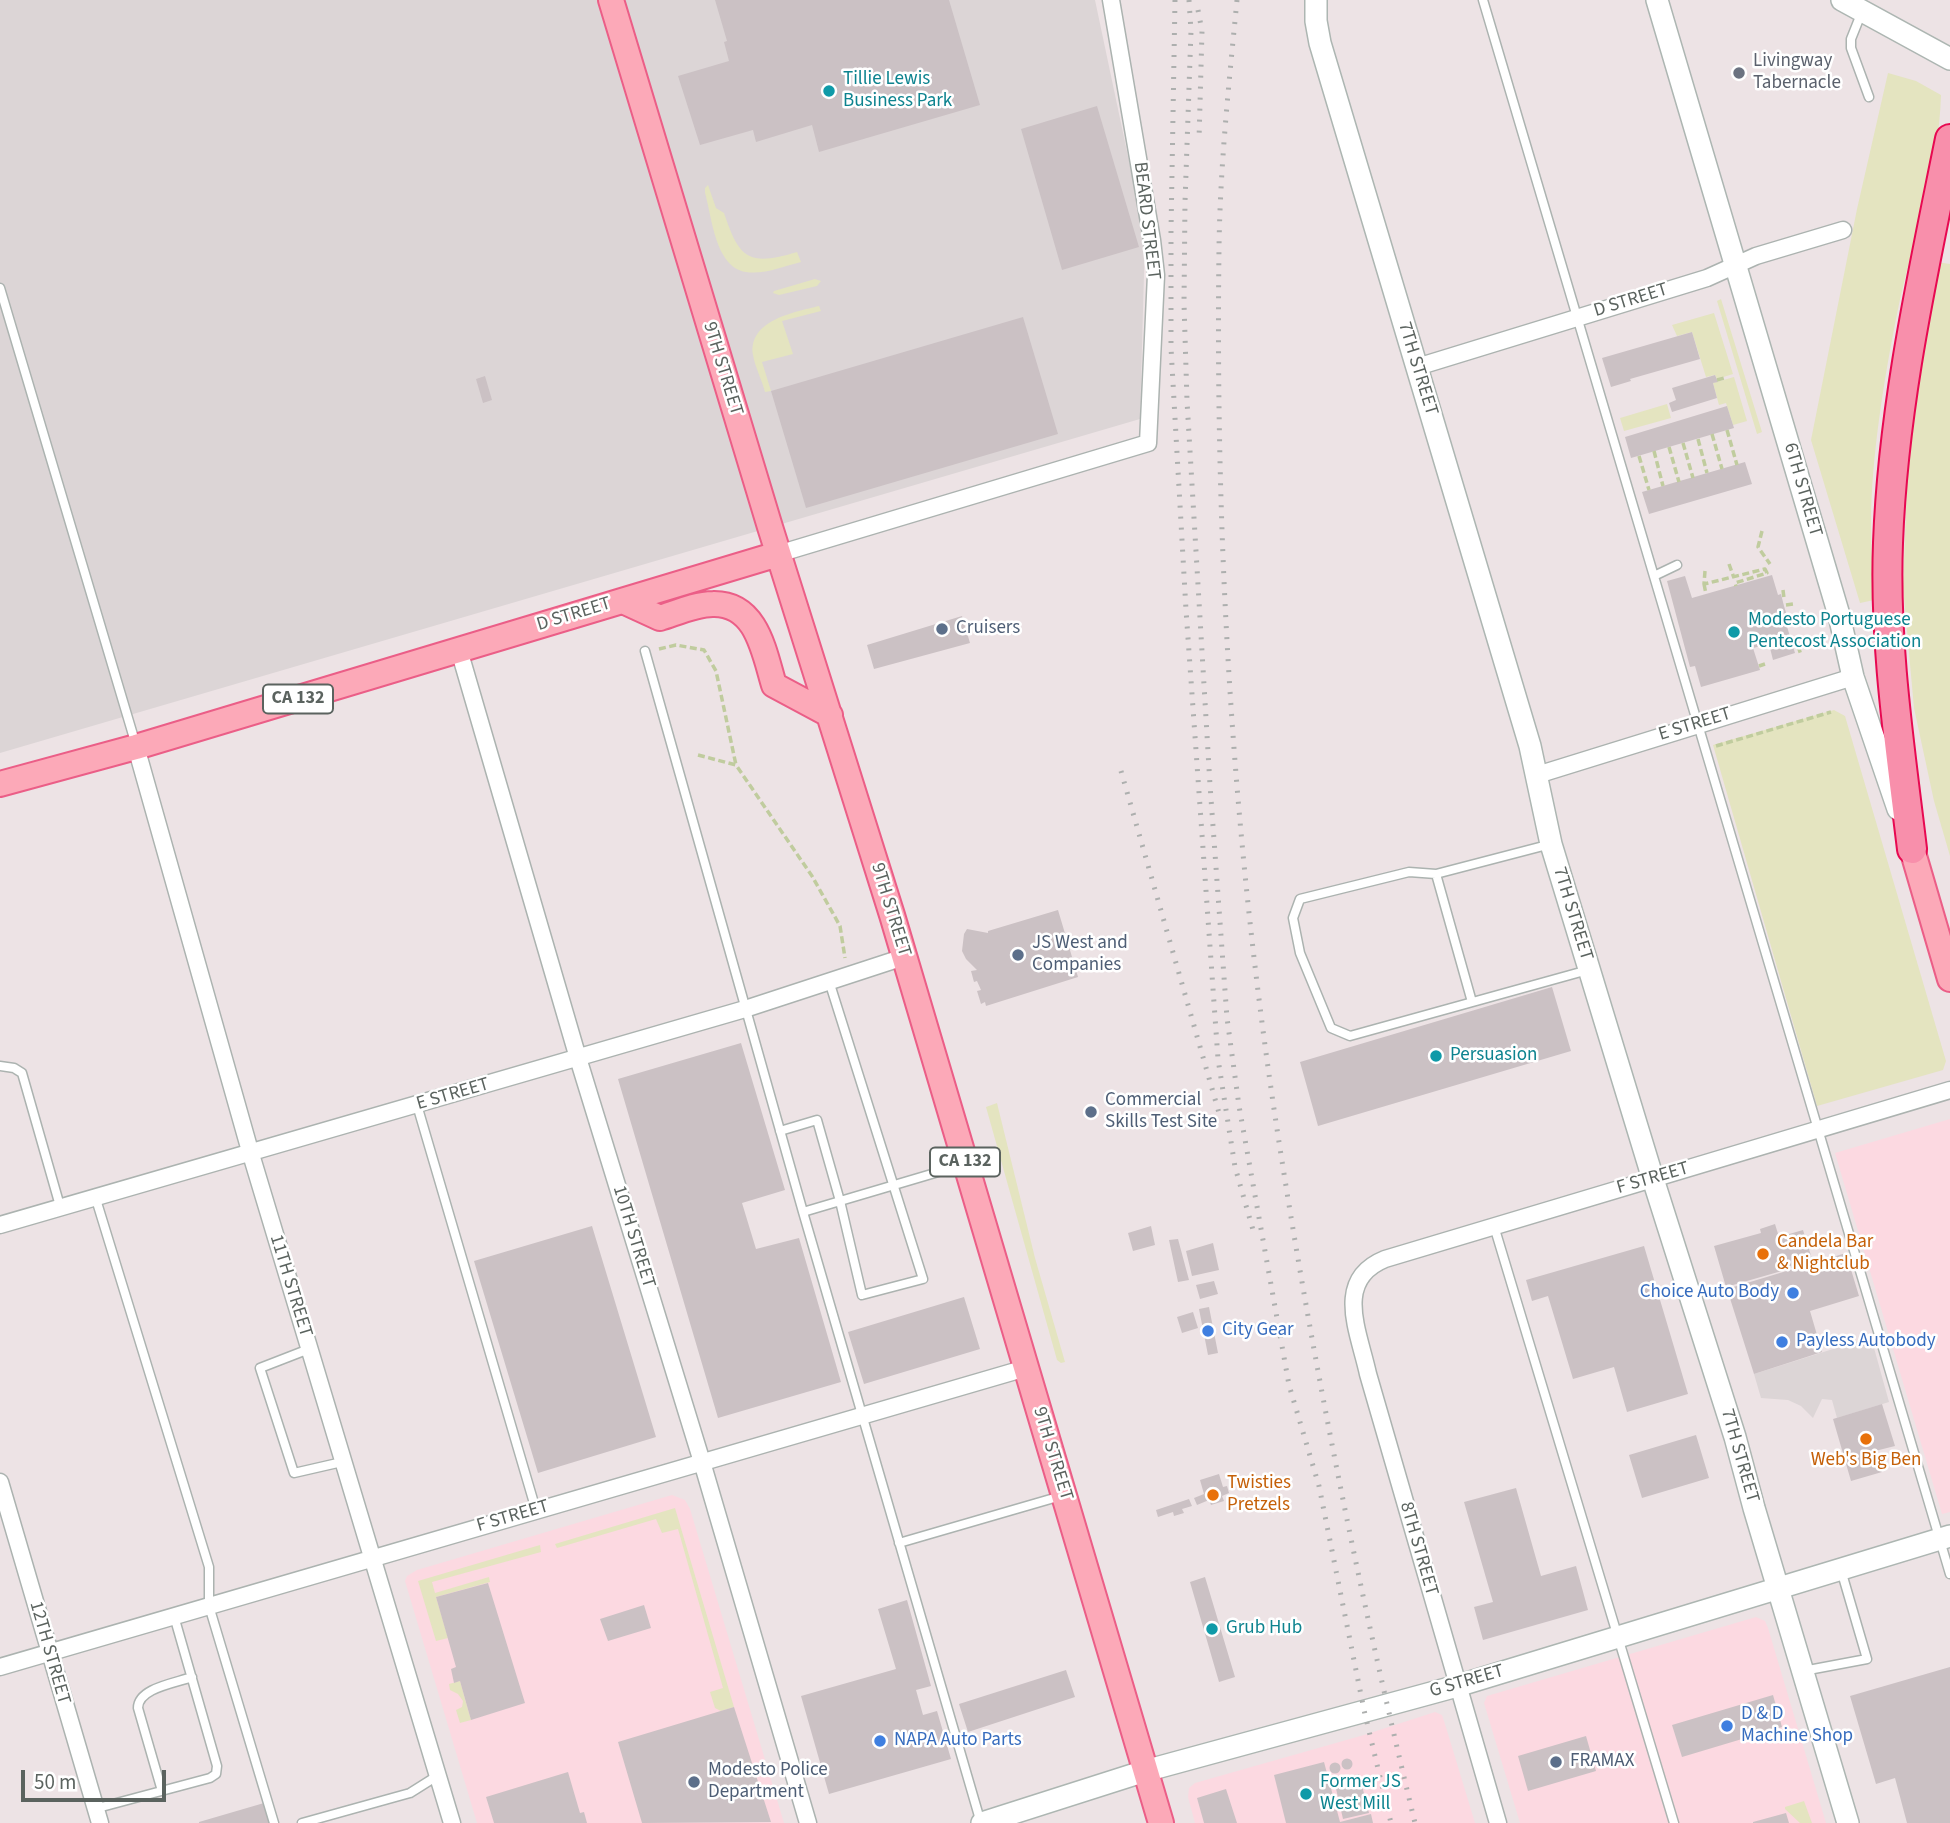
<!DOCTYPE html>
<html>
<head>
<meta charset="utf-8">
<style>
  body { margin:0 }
  #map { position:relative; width:1950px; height:1823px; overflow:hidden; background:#ede3e5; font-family:"Source Sans 3",sans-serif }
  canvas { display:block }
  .scale { position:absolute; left:21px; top:1770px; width:145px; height:32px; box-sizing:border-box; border:4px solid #5b635f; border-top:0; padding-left:9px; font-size:21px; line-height:24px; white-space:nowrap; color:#5b635f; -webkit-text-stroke:5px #fff; paint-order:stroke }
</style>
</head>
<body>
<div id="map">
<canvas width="1950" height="1823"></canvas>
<div class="scale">50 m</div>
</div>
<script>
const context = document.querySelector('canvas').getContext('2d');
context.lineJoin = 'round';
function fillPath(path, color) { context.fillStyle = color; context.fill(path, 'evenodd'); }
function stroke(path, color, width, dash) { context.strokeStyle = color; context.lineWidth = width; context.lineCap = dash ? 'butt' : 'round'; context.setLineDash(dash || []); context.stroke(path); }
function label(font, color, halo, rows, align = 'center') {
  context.font = font + ' "Source Sans 3",sans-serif'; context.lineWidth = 5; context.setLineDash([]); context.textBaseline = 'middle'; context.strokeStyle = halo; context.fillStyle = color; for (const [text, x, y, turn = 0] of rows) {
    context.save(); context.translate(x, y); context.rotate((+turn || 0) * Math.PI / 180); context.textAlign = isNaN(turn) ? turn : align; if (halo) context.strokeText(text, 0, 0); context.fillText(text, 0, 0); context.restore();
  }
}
fillPath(new Path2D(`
  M1950,1119V1512L1942,1514L1835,1153Z
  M672,1495L685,1500L690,1509L784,1823H477L405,1581L407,1576L417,1570Z
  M1756,1617L1765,1621L1768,1628L1826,1823H1520L1484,1703L1487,1696Z
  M1435,1712L1442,1715L1445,1724L1475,1823H1195L1188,1797L1189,1788L1195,1783L1364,1735Z`), '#fcd9e1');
fillPath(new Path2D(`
  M0,0H1095L1145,237L1140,419L0,753Z
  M1871,1337L1889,1402L1837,1418L1832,1400L1822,1399L1813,1418L1801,1406L1788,1400L1761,1398L1754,1374Z`), '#dcd5d6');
fillPath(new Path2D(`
  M1888,73L1916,81L1941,95C1939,170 1912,240 1897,314C1884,379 1871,459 1871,525C1871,550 1873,575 1874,600L1860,603L1811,440L1857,209Z
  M708,185L716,208L724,213C739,258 748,267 797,252L801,262C785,266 763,275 746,272C715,267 712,217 705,193V188Z
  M1937,262L1950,264V856L1934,801L1914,708L1903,587L1907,483L1916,395Z
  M815,279L821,281L817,286L779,295L773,293L774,291Z
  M1721,299L1762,432L1757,434L1717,301Z
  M819,306L821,311L782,321L793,354L762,362L771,391L765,392C762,380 755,367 753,355C748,320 795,312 819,306Z
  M1714,313L1733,374L1717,379L1715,375L1706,377L1692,332L1677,336L1672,325Z
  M1734,377L1747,421L1733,425L1726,403L1719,405L1713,383Z
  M1667,404L1671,418L1624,431L1620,418Z
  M1834,710L1845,716L1946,1061L1943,1070L1817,1106L1713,745Z
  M997,1103L1035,1258L1065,1362L1061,1363L1057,1360L986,1107Z
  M675,1508L734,1707L721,1711L715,1708L710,1692L723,1688L678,1529L662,1533L656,1519L557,1548L555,1544Z
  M540,1545L541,1552L432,1582L435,1593L489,1577L490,1582L436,1597L448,1638L436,1641L418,1581Z
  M460,1681L471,1720L460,1723L456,1710L462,1707L463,1701L458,1694L450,1690L449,1684Z
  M1804,1801L1812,1823H1800L1785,1809V1807Z`), '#e4e4c0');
fillPath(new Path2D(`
  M715,0H949L980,105L819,152L812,125L756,142L753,130L700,145L678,76L729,61L724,42L727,41Z
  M1097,106L1139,247L1062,270L1021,129Z
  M1023,317L1058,434L806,508L771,391Z
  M1692,332L1700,359L1630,379L1631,381L1611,387L1602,358Z
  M1715,375L1718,382L1713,383L1717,398L1672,412L1669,403L1676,400L1672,388Z
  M485,376L492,400L483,403L476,379Z
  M1727,406L1734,428L1631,458L1625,437Z
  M1745,462L1752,484L1649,514L1642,492Z
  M1772,575L1778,595L1781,594L1784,606L1788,619L1785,620L1795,653L1773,660L1769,644L1753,648L1760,670L1701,687L1695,666L1690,667L1667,581L1685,576L1692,598Z
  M962,616L970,643L874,669L867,645Z
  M1058,910L1078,977L986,1006L985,1002L981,1004L977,991L981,990L977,981L974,982L971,971L977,970L966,959L962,951L964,934L967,929L988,933V931Z
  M1552,987L1571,1051L1318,1126L1300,1062Z
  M741,1043L785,1190L742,1203L756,1249L799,1238L841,1382L718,1418L618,1079Z
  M1775,1224L1779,1237L1803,1230L1813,1262L1726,1287L1714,1246L1761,1233L1760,1229Z
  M592,1226L656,1437L538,1473L474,1261Z
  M1151,1226L1155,1245L1133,1251L1128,1233Z
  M1178,1239L1189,1280L1178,1282L1169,1240Z
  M1213,1243L1219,1270L1192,1276L1186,1251Z
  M1644,1246L1688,1394L1627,1412L1614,1367L1573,1379L1548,1296L1532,1301L1526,1280Z
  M1846,1253L1859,1296L1810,1311L1822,1352L1754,1374L1727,1289Z
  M1214,1281L1218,1294L1200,1299L1196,1285Z
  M964,1297L980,1349L864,1384L848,1332Z
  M1209,1307L1218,1353L1208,1355L1199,1309Z
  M1193,1312L1198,1328L1182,1333L1177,1317Z
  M1882,1404L1895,1446L1875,1451L1882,1472L1851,1481L1833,1419Z
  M1696,1435L1709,1478L1642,1498L1629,1455Z
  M1219,1474L1223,1487L1227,1486L1229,1493L1222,1496L1224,1501L1211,1505L1209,1500L1197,1505L1194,1498L1204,1494L1200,1480Z
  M1516,1488L1541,1576L1576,1566L1588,1610L1483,1640L1474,1607L1493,1602L1464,1502Z
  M1189,1499L1192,1506L1182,1509L1184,1513L1174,1516L1173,1512L1158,1517L1156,1510Z
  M1205,1577L1235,1677L1219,1682L1190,1582Z
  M488,1583L525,1703L471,1720L460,1681L454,1683L451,1669L456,1667L436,1597Z
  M907,1600L931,1686L916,1690L923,1715L937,1711L951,1759L829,1794L801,1696L896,1669L878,1609Z
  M644,1605L651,1628L608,1641L600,1619Z
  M1950,1667V1823H1907L1895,1778L1876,1784L1850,1696Z
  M1066,1670L1075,1697L968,1732L959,1704Z
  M1773,1695L1782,1727L1682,1757L1672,1725Z
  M734,1707L771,1822L642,1823L618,1742Z
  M1586,1736L1596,1771L1528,1791L1518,1756Z
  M1341.5 1764a5.5 5.5 0 1 1 11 0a5.5 5.5 0 1 1-11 0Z
  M1324,1762L1340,1822L1371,1814L1373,1823H1286L1274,1775Z
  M1329.5 1768a5.5 5.5 0 1 1 11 0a5.5 5.5 0 1 1-11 0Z
  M568,1772L580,1813L584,1812L587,1823H494L486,1797Z
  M1359,1774L1369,1813L1343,1819L1334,1780Z
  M1226,1789L1237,1823H1204L1197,1798Z
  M264,1803L270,1823H199V1822Z
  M1786,1813L1789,1823H1753V1822Z`), '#cbc1c4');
const lane = new Path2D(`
  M1483,0L1950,1574
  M1861,14L1851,39V48L1869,97
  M0,288L136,745
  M1654,576L1677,565
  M645,651L803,1212L981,1823
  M1551,844L1436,874L1409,872L1300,899L1293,918L1300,953L1331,1028L1350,1036L1588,970
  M1436,874L1472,1002
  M0,1066L14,1068L22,1073L60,1206
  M417,1105L536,1510
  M780,1131L817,1120L840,1201L862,1295L923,1279L829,981
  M95,1196L209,1567V1606L274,1823
  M803,1212L962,1165
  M1494,1226L1674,1823
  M309,1349L260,1368L294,1473L342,1462
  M899,1543L1061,1496
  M1803,1671L1867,1659L1841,1570
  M162,1791L138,1708C138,1688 176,1683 192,1677
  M94,1809L210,1778L216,1774L217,1766L174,1616
  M302,1823L410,1793L437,1776`);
const street = new Path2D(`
  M1417,367L1707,278L1756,256L1843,230
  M778,554L1148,443L1156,275L1152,240L1111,0
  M459,650L578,1058L702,1462L808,1823
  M136,747L250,1151L452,1823
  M1537,775L1853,677
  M0,1225L745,1009L904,957
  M0,1482L100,1823
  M0,1667L1026,1368
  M1498,1823L1368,1374C1359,1332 1333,1280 1385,1259L1950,1090`);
const secondary = new Path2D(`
  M1316,0V21L1320,43L1530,746L1551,844L1653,1179L1735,1437L1754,1508L1848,1823
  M1657,0L1839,615L1853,677L1898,809
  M1842,0L1950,59
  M982,1823L1145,1771L1457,1686L1950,1536`);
const primary = new Path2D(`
  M611,0L770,527L892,915L1161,1823
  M623,601L660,618C676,613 696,604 713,604C757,603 764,652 774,685L830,715
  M0,784L136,747L778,554
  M1912,849L1950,979`);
const highway = new Path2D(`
  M1912,849C1900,748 1884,645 1888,543C1893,406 1923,273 1950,139`);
stroke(lane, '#acb3b0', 11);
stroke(street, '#acb3b0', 19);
stroke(secondary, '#adb6b2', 24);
stroke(primary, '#eb5e87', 28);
stroke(highway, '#e70951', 32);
stroke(new Path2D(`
  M1717,380L1724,378
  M1727,430L1737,465
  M1712,434L1722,469
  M1698,439L1707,473
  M1683,443L1693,478
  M1669,447L1679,482
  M1654,451L1663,486
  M1639,456L1649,490
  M1762,531L1758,547L1770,564
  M1729,564L1734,578
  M1705,571L1704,584L1765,569L1767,573L1735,583L1736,586
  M1704,584L1706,594
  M1783,590L1784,598
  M1786,605L1793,604
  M1798,646L1801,655
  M659,649L676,645L704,650L716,671L736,765
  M1759,666L1765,664
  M1716,746L1831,712
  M698,755L736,765L812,876L840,926L845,958`), '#c0cc9e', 3.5, [7, 3.5]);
stroke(lane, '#fff', 8);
stroke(street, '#fff', 16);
stroke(secondary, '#fff', 21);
stroke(primary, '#fca9b8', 24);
stroke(highway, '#f88fab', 28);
stroke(new Path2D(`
  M1175,0L1171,231V348L1186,610L1218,1059L1235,1167L1253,1230
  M1189,0L1191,31L1185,202L1184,303L1187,401L1210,785L1227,1018L1239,1106L1289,1385L1319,1486L1364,1710L1391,1823
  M1237,0C1229,83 1220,166 1219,249C1215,553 1234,860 1282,1161C1317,1384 1362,1604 1415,1823
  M1198,10L1202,31L1199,140
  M1121,771L1219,1113`), '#adafae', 5, [2, 9]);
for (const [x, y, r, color] of [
  [1739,73,7,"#6b7280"],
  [829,91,7,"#0f9aa8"],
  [942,629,7,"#5c6f8a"],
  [1734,632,7,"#0f9aa8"],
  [1018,955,7,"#5c6f8a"],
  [1436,1056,7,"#0f9aa8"],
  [1091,1112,7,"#5c6f8a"],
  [1763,1254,7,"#e8710a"],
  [1793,1293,7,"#3f7fe0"],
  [1208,1331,7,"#3f7fe0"],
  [1782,1342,7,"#3f7fe0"],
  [1866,1439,7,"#e8710a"],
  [1213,1495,7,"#e8710a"],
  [1212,1629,7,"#0f9aa8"],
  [1727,1726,7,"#3f7fe0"],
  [880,1741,7,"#3f7fe0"],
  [1556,1762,7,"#5c6f8a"],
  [694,1782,7,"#5c6f8a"],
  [1306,1794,7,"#0f9aa8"]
]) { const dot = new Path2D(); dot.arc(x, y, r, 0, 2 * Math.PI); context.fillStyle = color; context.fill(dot); stroke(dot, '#fff', 2.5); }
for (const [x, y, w] of [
  [298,699,70],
  [965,1162,70]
]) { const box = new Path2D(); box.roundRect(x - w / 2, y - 14.5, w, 29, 5); context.fillStyle = '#fff'; context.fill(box); stroke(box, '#5b635f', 2); }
label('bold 18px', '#5b635f', null, [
  ["CA 132",298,699],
  ["CA 132",965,1162]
]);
label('19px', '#5b616d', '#fff', [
  ["Livingway",1753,62],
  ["Tabernacle",1753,84]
], 'left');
label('19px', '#0d838f', '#fff', [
  ["Tillie Lewis",843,80],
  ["Business Park",843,102],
  ["Modesto Portuguese",1748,621],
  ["Pentecost Association",1748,643],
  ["Persuasion",1450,1056],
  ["Grub Hub",1226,1629],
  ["Former JS",1320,1783],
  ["West Mill",1320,1805]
], 'left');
label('19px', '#5b635f', '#fff', [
  ["BEARD STREET",1146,221,83],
  ["D STREET",1631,301,-17],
  ["9TH STREET",722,369,73],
  ["7TH STREET",1417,369,73],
  ["6TH STREET",1802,490,74],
  ["D STREET",574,615,-17],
  ["E STREET",1695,725,-17],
  ["9TH STREET",890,910,73],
  ["7TH STREET",1572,914,73],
  ["E STREET",453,1095,-16],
  ["F STREET",1653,1179,-16],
  ["10TH STREET",633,1237,73],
  ["11TH STREET",290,1286,73],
  ["9TH STREET",1052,1454,73],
  ["7TH STREET",1739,1456,74],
  ["F STREET",513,1517,-16],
  ["8TH STREET",1418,1549,74],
  ["12TH STREET",49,1653,74],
  ["G STREET",1467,1682,-16]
]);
label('19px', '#4e5e75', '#fff', [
  ["Cruisers",956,629],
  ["JS West and",1032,944],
  ["Companies",1032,966],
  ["Commercial",1105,1101],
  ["Skills Test Site",1105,1123],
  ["FRAMAX",1570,1762],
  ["Modesto Police",708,1771],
  ["Department",708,1793]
], 'left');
label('19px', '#c56008', '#fff', [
  ["Candela Bar",1777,1243],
  ["& Nightclub",1777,1265],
  ["Web's Big Ben",1866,1461,"center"],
  ["Twisties",1227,1484],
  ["Pretzels",1227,1506]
], 'left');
label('19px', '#366cbe', '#fff', [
  ["Choice Auto Body",1779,1293,"right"],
  ["City Gear",1222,1331],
  ["Payless Autobody",1796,1342],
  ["D & D",1741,1715],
  ["Machine Shop",1741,1737],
  ["NAPA Auto Parts",894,1741]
], 'left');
</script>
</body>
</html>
